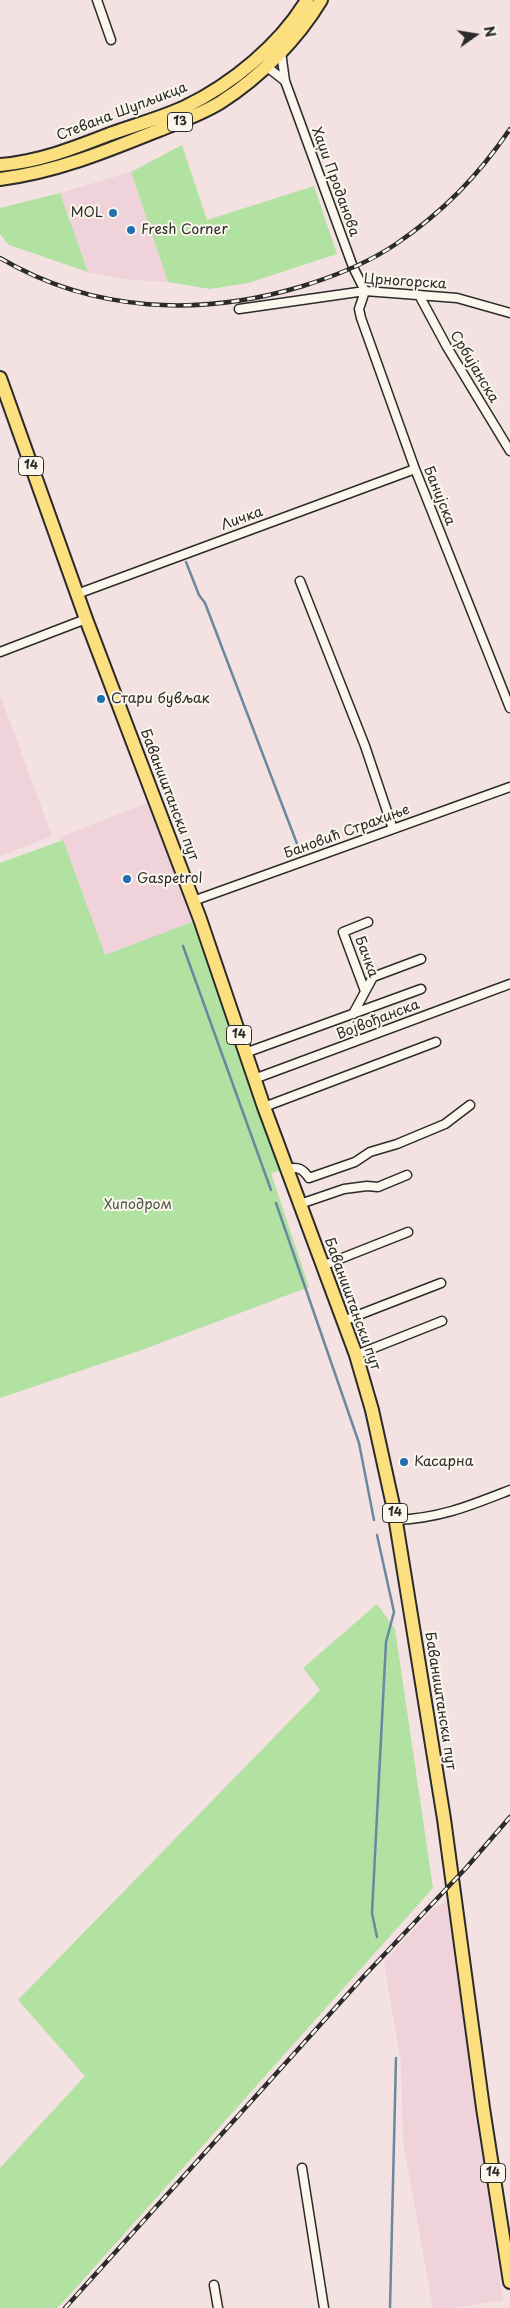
<!DOCTYPE html>
<html>
<head>
<meta charset="utf-8">
<style>
  body { margin:0 }
  #map { position:relative; width:510px; height:2308px; overflow:hidden; background:#f4e1e2; font-family:"Playpen Sans",sans-serif }
  canvas { display:block }
  .north { position:absolute; left:450px; top:10px; width:50px; height:50px; -webkit-text-stroke:4px #fbf7ec; paint-order:stroke; rotate:77deg; font-size:14px; font-weight:700; line-height:20px; text-align:center; color:#2b2b2b }
  .north::after { content:''; display:block; margin:auto; width:18px; height:22px; background:#2b2b2b; clip-path:polygon(50% 0,100% 100%,50% 72%,0 100%) }
</style>
</head>
<body>
<div id="map">
<canvas width="510" height="2308"></canvas>
<div class="north">N</div>
</div>
<script>
const context = document.querySelector('canvas').getContext('2d');
context.lineJoin = 'round';
function fillPath(path, color) { context.fillStyle = color; context.fill(path, 'evenodd'); }
function stroke(path, color, width, dash) { context.strokeStyle = color; context.lineWidth = width; context.lineCap = dash ? 'butt' : 'round'; context.setLineDash(dash || []); context.stroke(path); }
function label(font, color, halo, rows, align = 'center') {
  context.font = font + ' "Playpen Sans",sans-serif'; context.lineWidth = 4; context.setLineDash([]); context.textBaseline = 'middle'; context.strokeStyle = halo; context.fillStyle = color; for (const [text, x, y, turn = 0] of rows) {
    context.save(); context.translate(x, y); context.rotate((+turn || 0) * Math.PI / 180); context.textAlign = isNaN(turn) ? turn : align; if (halo) context.strokeText(text, 0, 0); context.fillText(text, 0, 0); context.restore();
  }
}
fillPath(new Path2D(`
  M131,172L168,282L124,279L88,272L60,193Z
  M0,695L52,836L0,856Z
  M150,802L193,922L104,955L60,837Z
  M447,1902L503,2300L454,2308H433L403,2141L401,2063L384,1962L435,1907Z`), '#efd2da');
fillPath(new Path2D(`
  M182,145L207,220L314,186L337,254L248,283L210,289L168,282L131,172Z
  M60,193L88,272L9,245L0,234V208Z
  M63,840L105,955L200,919L287,1169L271,1173L309,1287L139,1351L0,1398V863Z
  M377,1604L395,1629L433,1888L66,2299L57,2308H0V2168L85,2076L18,2000L320,1690L303,1668Z`), '#b1e2a2');
stroke(new Path2D(`
  M186,562L199,595L205,603L299,849
  M183,946L271,1190
  M276,1203L359,1443L374,1520
  M377,1535L394,1612L386,1642L372,1913L377,1937
  M390,2308L396,2058`), '#6989a1', 2.5);
const street = new Path2D(`
  M97,0L111,40
  M281,52L285,81L353,267L365,291
  M266,66L285,81
  M365,291L359,309L361,318L415,469L510,708
  M419,295L447,347L510,451
  M239,309L365,291L457,298L510,313
  M300,581L365,746L393,829
  M77,594L415,469
  M0,652L86,619
  M193,901L510,787
  M365,991L343,932L368,922
  M353,1014L373,977L421,959
  M245,1053L421,989
  M254,1079L510,984
  M264,1107L436,1042
  M287,1169C298,1166 303,1169 309,1178L355,1162L370,1152L397,1144L445,1124L470,1105
  M300,1204L344,1189L367,1186L378,1187L407,1175
  M322,1266L408,1232
  M343,1321L441,1283
  M356,1355L442,1321
  M396,1520C441,1518 469,1506 510,1490
  M302,2168L324,2308
  M214,2285L218,2308`);
const primary = new Path2D(`
  M0,165C39,162 74,148 110,134C135,125 161,118 185,107C232,84 280,45 307,0
  M0,179C56,172 107,151 159,130C179,122 202,114 221,102C260,77 297,40 321,0
  M0,378L86,619L200,919L264,1107L356,1355L372,1410L394,1510L444,1819L483,2108L510,2282`);
stroke(street, '#2b2b2b', 11);
stroke(primary, '#2b2b2b', 16);
stroke(street, '#fbf7ec', 8);
stroke(primary, '#fce080', 12);
const rail = new Path2D(`
  M0,258C93,313 201,317 303,286C335,276 368,263 396,244C443,212 478,176 510,129
  M65,2308L365,1975L466,1868L510,1817`);
stroke(rail, '#2b2b2b', 4.5);
stroke(rail, '#fbf7ec', 2.5, [8]);
for (const [x, y, r, color] of [
  [113,213,5,"#1f6fb2"],
  [131,230,5,"#1f6fb2"],
  [101,699,5,"#1f6fb2"],
  [127,879,5,"#1f6fb2"],
  [404,1462,5,"#1f6fb2"]
]) { const dot = new Path2D(); dot.arc(x, y, r, 0, 2 * Math.PI); context.fillStyle = color; context.fill(dot); stroke(dot, '#fbf7ec', 2); }
for (const [x, y, w] of [
  [180,122,25],
  [31,466,25],
  [239,1035,25],
  [395,1513,25],
  [493,2173,25]
]) { const box = new Path2D(); box.roundRect(x - w / 2, y - 9.5, w, 19, 4); context.fillStyle = '#fbf7ec'; context.fill(box); stroke(box, '#2b2b2b', 1); }
label('bold 12px', '#2b2b2b', null, [
  ["13",180,122],
  ["14",31,466],
  ["14",239,1035],
  ["14",395,1513],
  ["14",493,2173]
]);
label('14px', '#2b2b2b', '#fbf7ec', [
  ["Стевана Шупљикца",122,112,-21],
  ["Хаџи Проданова",335,182,70],
  ["Црногорска",405,282,4],
  ["Србијанска",474,367,59],
  ["Банијска",439,496,68],
  ["Личка",242,519,-20],
  ["Баваништански пут",169,795,69],
  ["Бановић Страхиње",347,832,-20],
  ["Бачка",366,957,70],
  ["Војвођанска",378,1020,-21],
  ["Баваништански пут",352,1304,70],
  ["Баваништански пут",440,1701,81]
]);
label('14px', '#2b2b2b', '#fbf7ec', [
  ["MOL",103,213,"right"],
  ["Fresh Corner",141,230],
  ["Стари бувљак",111,699],
  ["Gaspetrol",137,879],
  ["Касарна",414,1462]
], 'left');
label('14px', '#4c5949', '#fbf7ec', [
  ["Хиподром",138,1205]
]);
</script>
</body>
</html>
